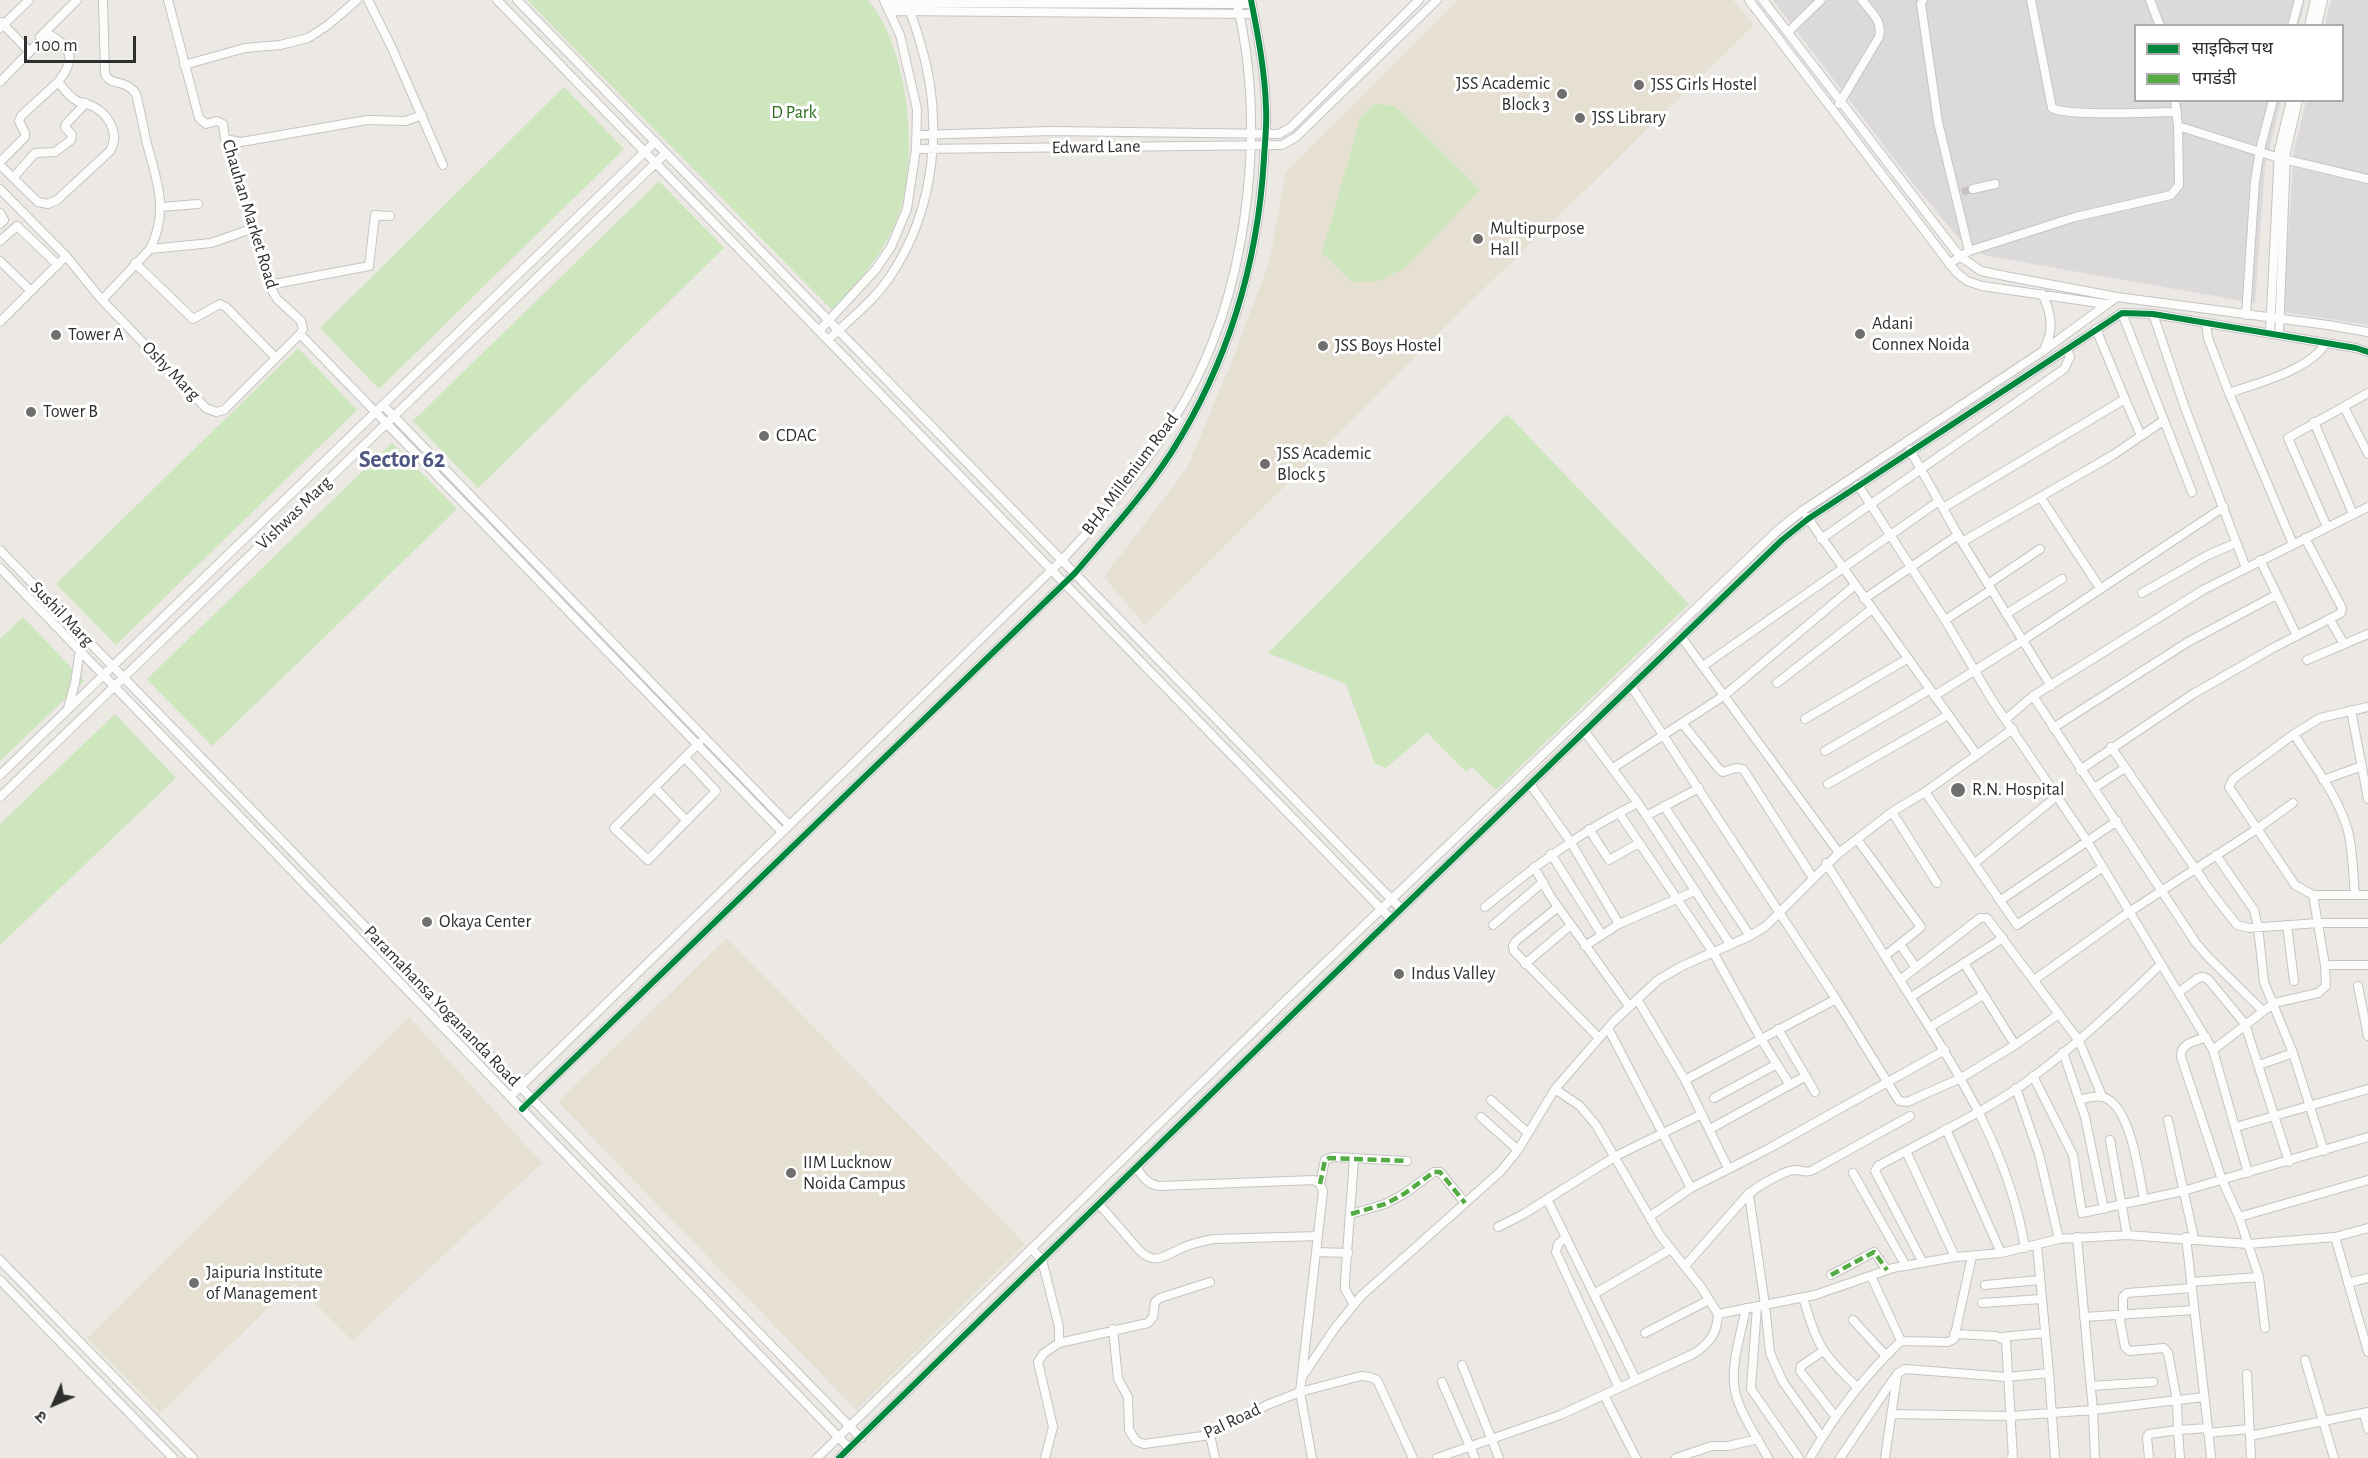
<!DOCTYPE html>
<html>
<head>
<meta charset="utf-8">
<style>
  body { margin:0 }
  #map { position:relative; width:2368px; height:1458px; overflow:hidden; background:#ece8e4; font-family:"Alegreya Sans","Noto Sans Devanagari",sans-serif }
  canvas { display:block }
  .legend { position:absolute; left:2134px; top:24px; width:210px; height:78px; box-sizing:border-box; background:#fff; border:2px solid #ababab; margin:0; padding:8px 10px; list-style:none; font-size:18px; color:#2e2e2e }
  .legend li { display:flex; align-items:center; gap:12px; height:30px }
  .legend b { width:30px; border:2px solid #ababab }
  .north { position:absolute; left:24px; top:1374px; width:60px; height:60px; -webkit-text-stroke:4px #fff; paint-order:stroke; rotate:225deg; font-size:16px; font-weight:700; line-height:24px; text-align:center; color:#2e2e2e }
  .north::after { content:''; display:block; margin:auto; width:21px; height:27px; background:#2e2e2e; clip-path:polygon(50% 0,100% 100%,50% 72%,0 100%) }
  .scale { position:absolute; left:24px; top:36px; width:112px; height:27px; box-sizing:border-box; border:3px solid #2e2e2e; border-top:0; padding-left:8px; font-size:18px; line-height:21px; white-space:nowrap; color:#2e2e2e; -webkit-text-stroke:4px #fff; paint-order:stroke }
</style>
</head>
<body>
<div id="map">
<canvas width="2368" height="1458"></canvas>
<ul class="legend">
<li><b style="height:8px;background:#00873e"></b>साइकिल पथ</li>
<li><b style="height:8px;background:#54ab44"></b>पगडंडी</li>
</ul>
<div class="north">उ</div>
<div class="scale">100 m</div>
</div>
<script>
const context = document.querySelector('canvas').getContext('2d');
context.lineJoin = 'round';
function fillPath(path, color) { context.fillStyle = color; context.fill(path, 'evenodd'); }
function stroke(path, color, width, dash) { context.strokeStyle = color; context.lineWidth = width; context.lineCap = dash ? 'butt' : 'round'; context.setLineDash(dash || []); context.stroke(path); }
function label(font, color, halo, rows, align = 'center') {
  context.font = font + ' "Alegreya Sans",sans-serif'; context.lineWidth = 6; context.setLineDash([]); context.textBaseline = 'middle'; context.strokeStyle = halo; context.fillStyle = color; for (const [text, x, y, turn = 0] of rows) {
    context.save(); context.translate(x, y); context.rotate((+turn || 0) * Math.PI / 180); context.textAlign = isNaN(turn) ? turn : align; if (halo) context.strokeText(text, 0, 0); context.fillText(text, 0, 0); context.restore();
  }
}
fillPath(new Path2D(`
  M1773,0H2305L2299,25L2136,26V100L2281,101L2265,167L2255,303L1987,256L1962,242L1911,181Z
  M2331,0H2368V325L2283,312L2294,150L2306,101L2342,100V26L2325,25Z`), '#dcd9db');
fillPath(new Path2D(`
  M1458,0H1733L1754,25L1446,326L1145,625L1104,577L1187,468L1232,361L1269,263L1286,171Z
  M727,938L1025,1244L856,1410L558,1102Z
  M409,1017L542,1163L352,1341L294,1283L160,1413L87,1338Z`), '#e6e0d3');
fillPath(new Path2D(`
  M527,0H868C908,47 918,150 901,208C889,247 860,282 832,310Z
  M564,87L624,149L379,389L320,328Z
  M1374,104L1395,106L1480,190L1404,269L1379,281L1352,282L1322,253L1360,119Z
  M659,181L724,248L478,488L413,421Z
  M298,348L357,410L116,645L56,584Z
  M1507,414L1689,604L1496,790L1472,767L1466,772L1427,733L1386,768L1375,764L1346,684L1268,653Z
  M392,443L457,509L212,746L147,679Z
  M23,617L84,681L0,761V639Z
  M115,714L176,778L0,945V824Z`), '#cee6be');
stroke(new Path2D(`
  M1962,192L1973,189`), '#c6c3c0', 8, [8, 4]);
const minor = new Path2D(`
  M103,0L105,74C111,87 125,78 136,94C140,110 143,125 146,140C156,179 170,209 150,249L211,243L254,228
  M168,0L199,118L206,124L217,121L223,124L225,139L241,196L260,243L269,285L277,299L301,321L303,329L300,334
  M368,0L392,48L443,165
  M497,0L1391,919
  M517,0L1401,909
  M1749,0L1956,272L1967,281L1982,286L2106,304
  M1763,0L1954,249L1961,257L1981,271L2005,276L2117,297L2328,325L2368,332
  M1923,0L1921,4L1938,122L1969,251L1949,264
  M2031,0L2052,108C2068,117 2154,112 2177,112
  M2150,0L2160,26
  M885,3L1252,4
  M890,11L1254,14
  M1,22L27,49
  M2292,26L2299,0
  M2309,26L2315,0
  M2317,26L2323,0
  M0,28L29,0
  M1788,32L1821,0
  M40,37L77,0
  M184,65L245,48L280,45L308,38L328,25L357,0
  M0,82L45,36L50,35C75,49 74,62 58,82C63,88 68,95 74,99C79,103 82,102 87,104C107,110 121,133 110,151L57,200L48,204L38,202L0,165
  M2175,100L2178,126L2279,158L2368,179
  M1839,104L1879,37C1883,21 1871,12 1862,0
  M917,135L1051,131L1279,134L1291,127L1419,0
  M225,139L240,142L253,140L367,120L406,121L422,115
  M916,149L1282,145L1296,137L1437,0
  M0,162L25,137V133L19,121L21,116L58,82
  M13,178L35,153L55,152L71,140L72,135L65,127L66,124L86,103
  M0,189L66,256L102,300L206,408L216,412L224,410L300,334L782,832
  M1973,189L1995,184
  M161,207L198,204
  M0,213L4,220L0,224
  M0,241L17,226L58,265
  M1969,251L2075,217L2171,195L2179,185L2178,126
  M0,261L31,291
  M135,263L193,319L220,304L226,307L276,358
  M269,285L369,266L375,215L390,216
  M2042,294C2051,311 2054,330 2045,347
  M102,300L150,249
  M2122,313L2192,492
  M2153,314L2185,408L2246,568
  M2246,315L2255,181L2260,150L2273,100
  M0,322L66,256
  M2206,324L2208,338L2229,393L2293,544
  M819,331L876,269L891,247L907,209L916,149L917,109L900,35L884,0
  M2270,333L2279,150L2291,100
  M2279,335L2286,152L2298,100
  M828,340C850,319 875,300 891,275C936,208 944,118 920,42C916,28 912,13 904,0
  M2229,393C2258,383 2310,370 2326,343
  M2125,399L2141,436
  M383,405L789,825
  M2344,407L2368,454
  M2314,422L2353,514
  M1910,450L1962,542L2051,686
  M1858,485L1945,620L1992,700L2087,841L2161,964C2117,1007 2072,1049 2022,1085C1986,1110 1945,1130 1906,1151L1955,1257
  M2041,498L2100,588
  M1943,508L2125,399L2096,329
  M1807,517L1977,755
  M2327,527L2288,438L2368,393
  M1821,539L2064,369L2070,357L2067,349
  M1962,542L2113,455L2163,421
  M0,550L861,1438
  M2260,560L2297,636
  M0,568L849,1448
  M1988,584L2040,549
  M2142,593L2208,555L2236,543
  M1864,599L1958,535
  M2006,614L2062,579
  M1945,620L1991,590
  M2330,620L2344,644
  M1682,638L1839,853
  M2307,660L2368,634
  M1703,666L1939,501
  M1777,683L1872,609
  M1631,686L1836,999L1899,1101L1907,1102L1961,1078L2015,1045
  M1934,696L2022,641L2224,507
  M2033,696L2196,943L2209,958L2263,1011
  M2368,707L2320,718L2294,734L2233,779L2229,787L2295,885L2313,895H2368
  M68,708L75,683L80,650
  M2351,710L2368,799
  M1805,719L1907,659
  M2006,719L2033,696L2203,590L2368,507
  M1682,723L1719,769L1723,772L1736,768L1743,769L1813,878
  M2053,728L2188,642L2276,595
  M2294,734C2313,765 2338,795 2348,831C2353,852 2353,874 2355,895
  M2111,747L2212,893L2237,925L2249,928L2318,923H2368
  M1825,751L1929,690
  M685,758L716,791L648,860L614,828L699,743
  M1613,768L1725,695L1854,586
  M2080,770L2193,694L2273,648L2341,613L2342,608L2305,538
  M0,775L655,142
  M2323,780L2362,766
  M1530,784L1570,841L1619,924
  M1828,784L1948,715
  M655,788L687,821
  M2094,788L2125,768
  M1925,792L2017,925L2103,867
  M0,797L666,153
  M1638,803L1730,944
  M1664,806L1750,936
  M1892,812L1937,883
  M1619,813L1713,952L1761,1039L1790,1085
  M1646,816L1699,788
  M1589,829L1609,860L1639,843
  M1857,839L1921,927L1885,956
  M1551,854L1602,935
  M2216,855L2254,910L2258,927L2264,982L2293,1053L2324,1151
  M1826,863C1855,908 1883,953 1911,998C1961,1076 2010,1155 2025,1248
  M1975,863L2057,796
  M1534,867L1551,897L1629,1006
  M2001,900L2117,821
  M1485,907C1534,867 1581,831 1638,803L1585,732
  M1558,907L1516,941L1513,946L1514,951L1599,1038
  M1493,925L1543,882
  M2287,925L2294,981
  M1900,944L1916,968
  M1585,946L1619,924L1695,891
  M1964,963L2015,1045L2059,1014
  M1525,964L1571,925
  M2161,964L2213,1050L2248,1173
  M2325,965H2368
  M1900,980L1980,918H1987L2079,1041L2102,1096
  M2034,980L2129,912L2257,829L2293,803
  M2358,986L2368,1036
  M2179,992L2198,978L2203,977L2208,979L2245,1024L2289,1162
  M1911,997L2003,938
  M1637,999L1685,1080L1728,1168
  M1930,1027L1983,995
  M1608,1028L1691,1188
  M1778,1029L1815,1092
  M2206,1037C2196,1041 2180,1043 2181,1057L2222,1180L2239,1217L2259,1277L2265,1328
  M2213,1050L2274,1003L2318,993L2326,986L2325,965L2313,895
  M2063,1052L2085,1117L2104,1209
  M2259,1065L2293,1053
  M2033,1076L2073,1155L2082,1213L2183,1191L2368,1137
  M1685,1080L1836,999
  M2016,1088L2039,1154L2059,1239
  M1555,1089L1580,1106L1596,1125L1660,1235L1701,1287L1718,1314
  M510,1097L1062,560C1112,507 1162,447 1195,382C1250,272 1266,119 1236,0
  M1714,1098L1777,1064
  M1491,1100L1528,1133
  M2079,1100C2087,1098 2095,1095 2103,1097C2131,1105 2139,1175 2144,1200
  M522,1109L1075,573C1108,534 1143,496 1171,453C1228,363 1258,263 1264,158C1265,141 1267,124 1266,108C1265,72 1258,35 1251,0
  M1481,1117L1518,1150
  M2168,1120L2194,1238
  M2236,1127L2368,1089
  M1710,1129L1806,1076
  M1946,1129L2001,1253
  M2110,1140L2127,1235
  M1906,1151L1878,1166L1875,1171L1923,1263
  M1354,1159L1345,1280V1289L1354,1305
  M1136,1167C1143,1177 1147,1184 1159,1186L1314,1180L1320,1184
  M1853,1173L1906,1266
  M1547,1199L1636,1380
  M1099,1204L1139,1250C1155,1266 1164,1256 1182,1248C1192,1243 1203,1241 1214,1239L1318,1236
  M1351,1214L1385,1204L1404,1194L1434,1172H1440L1465,1203
  M1649,1217L1691,1188L1766,1150L1945,1050
  M2239,1217L2368,1180
  M1498,1227L1522,1215L1616,1156L1702,1114
  M1566,1237L1558,1244L1556,1252L1619,1388
  M2077,1237L2093,1410L2204,1397
  M2186,1237L2208,1428
  M2335,1237L2368,1228
  M2037,1245L2049,1373L2055,1458
  M1032,1249L1042,1260L1059,1327V1343L1044,1353L1038,1362L1053,1427L1045,1458
  M1316,1252L1348,1253
  M0,1260L193,1458
  M1685,1266L1749,1193
  M1831,1275L1874,1252L1887,1270
  M0,1280L173,1458
  M2191,1282L2259,1277
  M2348,1283L2368,1278
  M1985,1285L2040,1280
  M1594,1294L1671,1249
  M1803,1297C1816,1344 1822,1354 1857,1387
  M1982,1303L2041,1299
  M1757,1306L1751,1389L1799,1458
  M1746,1308C1741,1334 1730,1365 1735,1391C1740,1414 1757,1437 1768,1458
  M2119,1315L2125,1347L2129,1351L2164,1348L2168,1353L2177,1400L2178,1430L2149,1434L2147,1437L2149,1458
  M2123,1315V1297L2127,1293L2192,1288
  M2084,1317L2194,1310
  M1853,1320L1886,1356
  M1113,1329L1118,1379L1128,1397L1129,1430L1136,1441L1144,1444L1210,1435L1267,1405L1300,1392L1361,1376L1370,1377L1377,1380L1413,1458
  M1645,1333L1709,1300
  M1954,1334L1996,1336L2006,1341L2013,1458H2011
  M2001,1337L2044,1333
  M1901,1341L1948,1342L1954,1339L1972,1256
  M1059,1343L1148,1323L1153,1317L1155,1302L1160,1298L1210,1282
  M1823,1351L1801,1366L1800,1371L1835,1416
  M2305,1360L2334,1458
  M1462,1365L1499,1458
  M2247,1374L2251,1458
  M1302,1377L1335,1328L1361,1296L1500,1172L1518,1150L1555,1089L1614,1021L1658,980L1682,966L1750,936L1766,926L1839,853L1892,812L1925,792L2013,729
  M1442,1382L1475,1458
  M2091,1386L2153,1382
  M1604,1395L1636,1458
  M2364,1413L2368,1429
  M1891,1414L2010,1416L2093,1410L2095,1458
  M2208,1433L2249,1429
  M1210,1435L1215,1458
  M2250,1436L2368,1412
  M1822,1437L1783,1382L1770,1353L1765,1305L1749,1195C1753,1188 1786,1170 1795,1170C1802,1170 1805,1174 1813,1170L1910,1116
  M817,1458L1286,1000L1778,530L1802,511L2043,351L2117,297
  M839,1458L1298,1009L1782,540L1808,519L2122,313L2153,314L2356,348L2368,352
  M1312,1458L1300,1392L1323,1191L1320,1184L1325,1160L1333,1157L1407,1161
  M1437,1458L1560,1415L1693,1354C1710,1343 1717,1334 1718,1314L1815,1295L1893,1268L1955,1257L2001,1253L2059,1239L2127,1235L2248,1244L2335,1237L2368,1352
  M1676,1458L1712,1446H1728L1758,1439
  M1810,1458C1835,1414 1864,1376 1901,1341L1871,1276
  M1840,1458L1890,1384L1898,1373L1905,1369L2007,1377L2049,1373
  M1885,1458L1897,1376
  M2180,1458L2178,1430L2208,1428L2211,1458`);
stroke(minor, '#c5c4c5', 10);
stroke(minor, '#fcfcfb', 8);
stroke(new Path2D(`
  M1320,1184L1325,1160L1329,1158L1407,1161
  M1351,1214L1385,1204L1404,1194L1434,1172H1440L1465,1203
  M1831,1275L1874,1252L1887,1270`), '#54ab44', 4.5, [9, 4.5]);
stroke(new Path2D(`
  M522,1109L1075,573C1108,534 1143,496 1171,453C1228,363 1258,263 1264,158C1265,141 1267,124 1266,108C1265,72 1258,35 1251,0
  M839,1458L1298,1009L1782,540L1808,519L2122,313L2153,314L2356,348L2368,352`), '#00873e', 6);
for (const [x, y, r, color] of [
  [1639,85,6,"#706f6e"],
  [1562,94,6,"#706f6e"],
  [1580,118,6,"#706f6e"],
  [1478,239,6,"#706f6e"],
  [1860,334,6,"#706f6e"],
  [56,335,6,"#706f6e"],
  [1323,346,6,"#706f6e"],
  [31,412,6,"#706f6e"],
  [764,436,6,"#706f6e"],
  [1265,464,6,"#706f6e"],
  [1958,790,8,"#706f6e"],
  [427,922,6,"#706f6e"],
  [1399,974,6,"#706f6e"],
  [791,1173,6,"#706f6e"],
  [194,1283,6,"#706f6e"]
]) { const dot = new Path2D(); dot.arc(x, y, r, 0, 2 * Math.PI); context.fillStyle = color; context.fill(dot); stroke(dot, '#fff', 2); }
label('18px', '#2e2e2e', '#fff', [
  ["JSS Academic",1550,84,"right"],
  ["Block 3",1550,105,"right"],
  ["JSS Girls Hostel",1651,85],
  ["JSS Library",1592,118],
  ["Multipurpose",1490,229],
  ["Hall",1490,250],
  ["Adani",1872,324],
  ["Connex Noida",1872,345],
  ["Tower A",68,335],
  ["JSS Boys Hostel",1335,346],
  ["Tower B",43,412],
  ["CDAC",776,436],
  ["JSS Academic",1277,454],
  ["Block 5",1277,475],
  ["R.N. Hospital",1972,790],
  ["Okaya Center",439,922],
  ["Indus Valley",1411,974],
  ["IIM Lucknow",803,1163],
  ["Noida Campus",803,1184],
  ["Jaipuria Institute",206,1273],
  ["of Management",206,1294]
], 'left');
label('18px', '#2c6e1b', '#fff', [
  ["D Park",794,113]
]);
label('18px', '#2e2e2e', '#fff', [
  ["Edward Lane",1096,147,-1],
  ["Chauhan Market Road",250,214,73],
  ["Oshy Marg",171,371,46],
  ["BHA Millenium Road",1130,474,-53],
  ["Vishwas Marg",294,513,-44],
  ["Sushil Marg",62,614,46],
  ["Paramahansa Yogananda Road",442,1006,46],
  ["Pal Road",1232,1421,-25]
]);
label('bold 24px', '#4d5680', '#fff', [
  ["Sector 62",402,460]
]);
</script>
</body>
</html>
